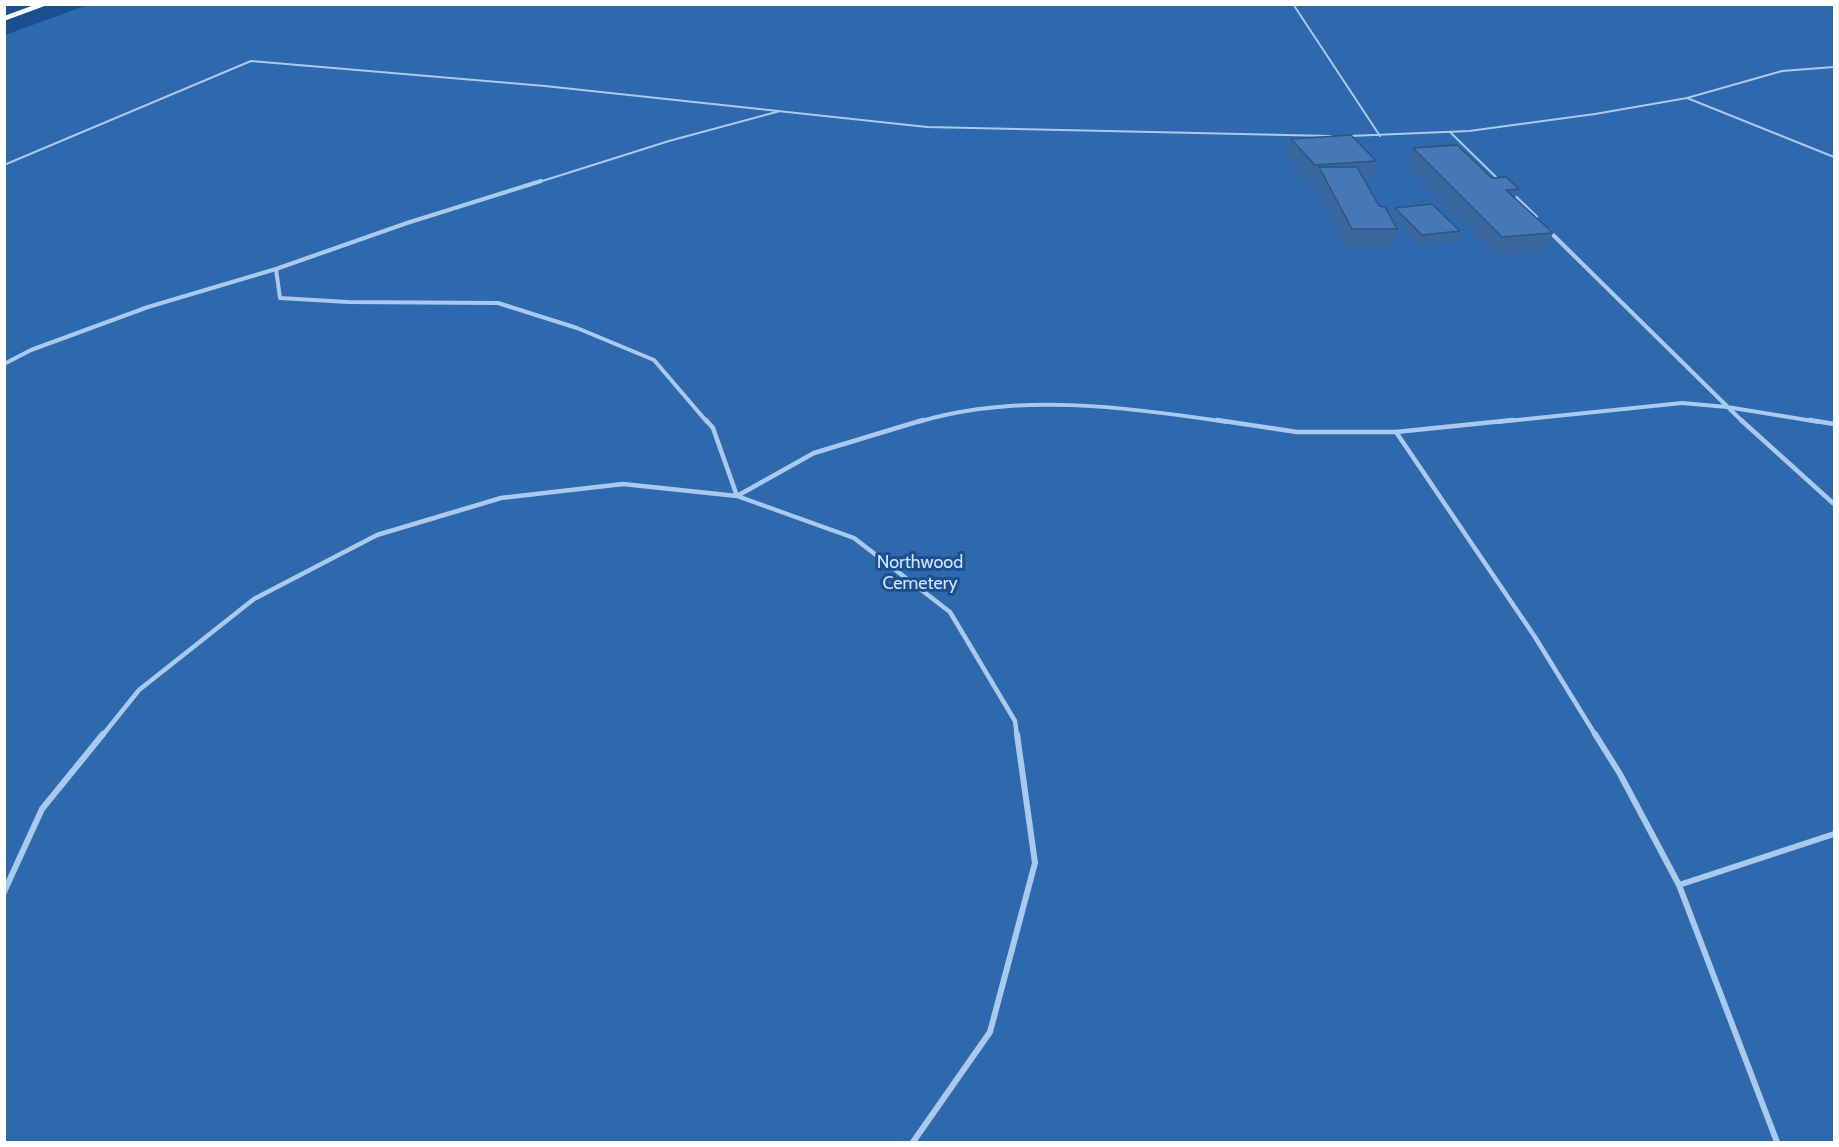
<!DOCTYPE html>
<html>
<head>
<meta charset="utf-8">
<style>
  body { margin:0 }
  #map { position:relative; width:1839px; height:1147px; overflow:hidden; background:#1b4f8f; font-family:Cabin,sans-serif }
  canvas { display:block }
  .frame { position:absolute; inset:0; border:6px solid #fff; pointer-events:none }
</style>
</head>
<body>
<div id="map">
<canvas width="1839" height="1147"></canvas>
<div class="frame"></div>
</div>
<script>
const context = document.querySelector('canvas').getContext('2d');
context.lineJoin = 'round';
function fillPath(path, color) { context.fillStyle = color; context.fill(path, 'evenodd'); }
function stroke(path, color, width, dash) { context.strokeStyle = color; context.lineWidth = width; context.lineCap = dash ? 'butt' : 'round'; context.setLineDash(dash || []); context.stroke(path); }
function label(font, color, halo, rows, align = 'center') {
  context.font = font + ' Cabin,sans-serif'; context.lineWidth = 6; context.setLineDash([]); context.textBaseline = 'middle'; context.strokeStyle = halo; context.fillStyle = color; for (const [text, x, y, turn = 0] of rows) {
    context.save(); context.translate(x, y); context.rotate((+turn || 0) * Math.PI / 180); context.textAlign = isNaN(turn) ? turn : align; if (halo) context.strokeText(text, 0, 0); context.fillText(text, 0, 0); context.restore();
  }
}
fillPath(new Path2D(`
  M90,4L1834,5V1142H5V35Z`), '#2e69ad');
stroke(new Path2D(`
  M1293,4L1380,136
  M1687,98L1834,157
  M1451,133L1500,181
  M1349,136L1469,131L1595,114L1687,98L1782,71L1834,67
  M4,165L251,61L545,86L927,127L1331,136
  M536,183L669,141L780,111`), '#a9c9ee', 2);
stroke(new Path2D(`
  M1512,194L1536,217
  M1548,230L1743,422
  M276,269L280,298L348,302L498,303L577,328L654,360L707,422
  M4,364L31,350L148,307L276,269L407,223L541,181
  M918,422C1016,392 1127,407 1227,422
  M1498,422L1682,403L1727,407L1819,422`), '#a9c9ee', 4);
stroke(new Path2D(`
  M706,420L713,428L737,496L814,453L923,420
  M1217,420L1297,432H1396L1513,420
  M1741,420L1834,504
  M1810,420L1834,424
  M1396,432L1535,637L1596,736
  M102,736L139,690L254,599L377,535L501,498L623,484L737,496L854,538L950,612L1015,721L1017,736`), '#a9c9ee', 4.5);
stroke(new Path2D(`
  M1595,734L1620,774L1679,885L1777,1142
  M1679,885L1834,834
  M4,892L42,809L103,734
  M913,1142L990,1032L1035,863L1017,734`), '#a9c9ee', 6);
fillPath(new Path2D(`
  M37,4H50L4,21V16Z`), '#f8faff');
fillPath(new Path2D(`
  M1291,139L1376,161L1371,179H1364L1379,206L1397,229L1391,248H1347L1314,185L1315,183L1310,184L1287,157Z
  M1413,148L1492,178L1519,189L1515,198L1553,233L1545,252L1495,256L1407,166Z
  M1395,208L1460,231L1457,241L1419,245L1392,217Z`), '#3a679d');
const building = new Path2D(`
  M1351,135L1376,161L1315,165L1291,139Z
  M1457,145L1492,178L1506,177L1519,189L1506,190L1553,233L1502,237L1413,148Z
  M1319,167H1357L1379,206L1385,207L1397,229H1352Z
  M1432,204L1460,231L1422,235L1395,208Z`);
fillPath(building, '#4478b7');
stroke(building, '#305480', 1.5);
label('18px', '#cfe3fa', '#1b4f8f', [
  ["Northwood",920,563],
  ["Cemetery",920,584]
]);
</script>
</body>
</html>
